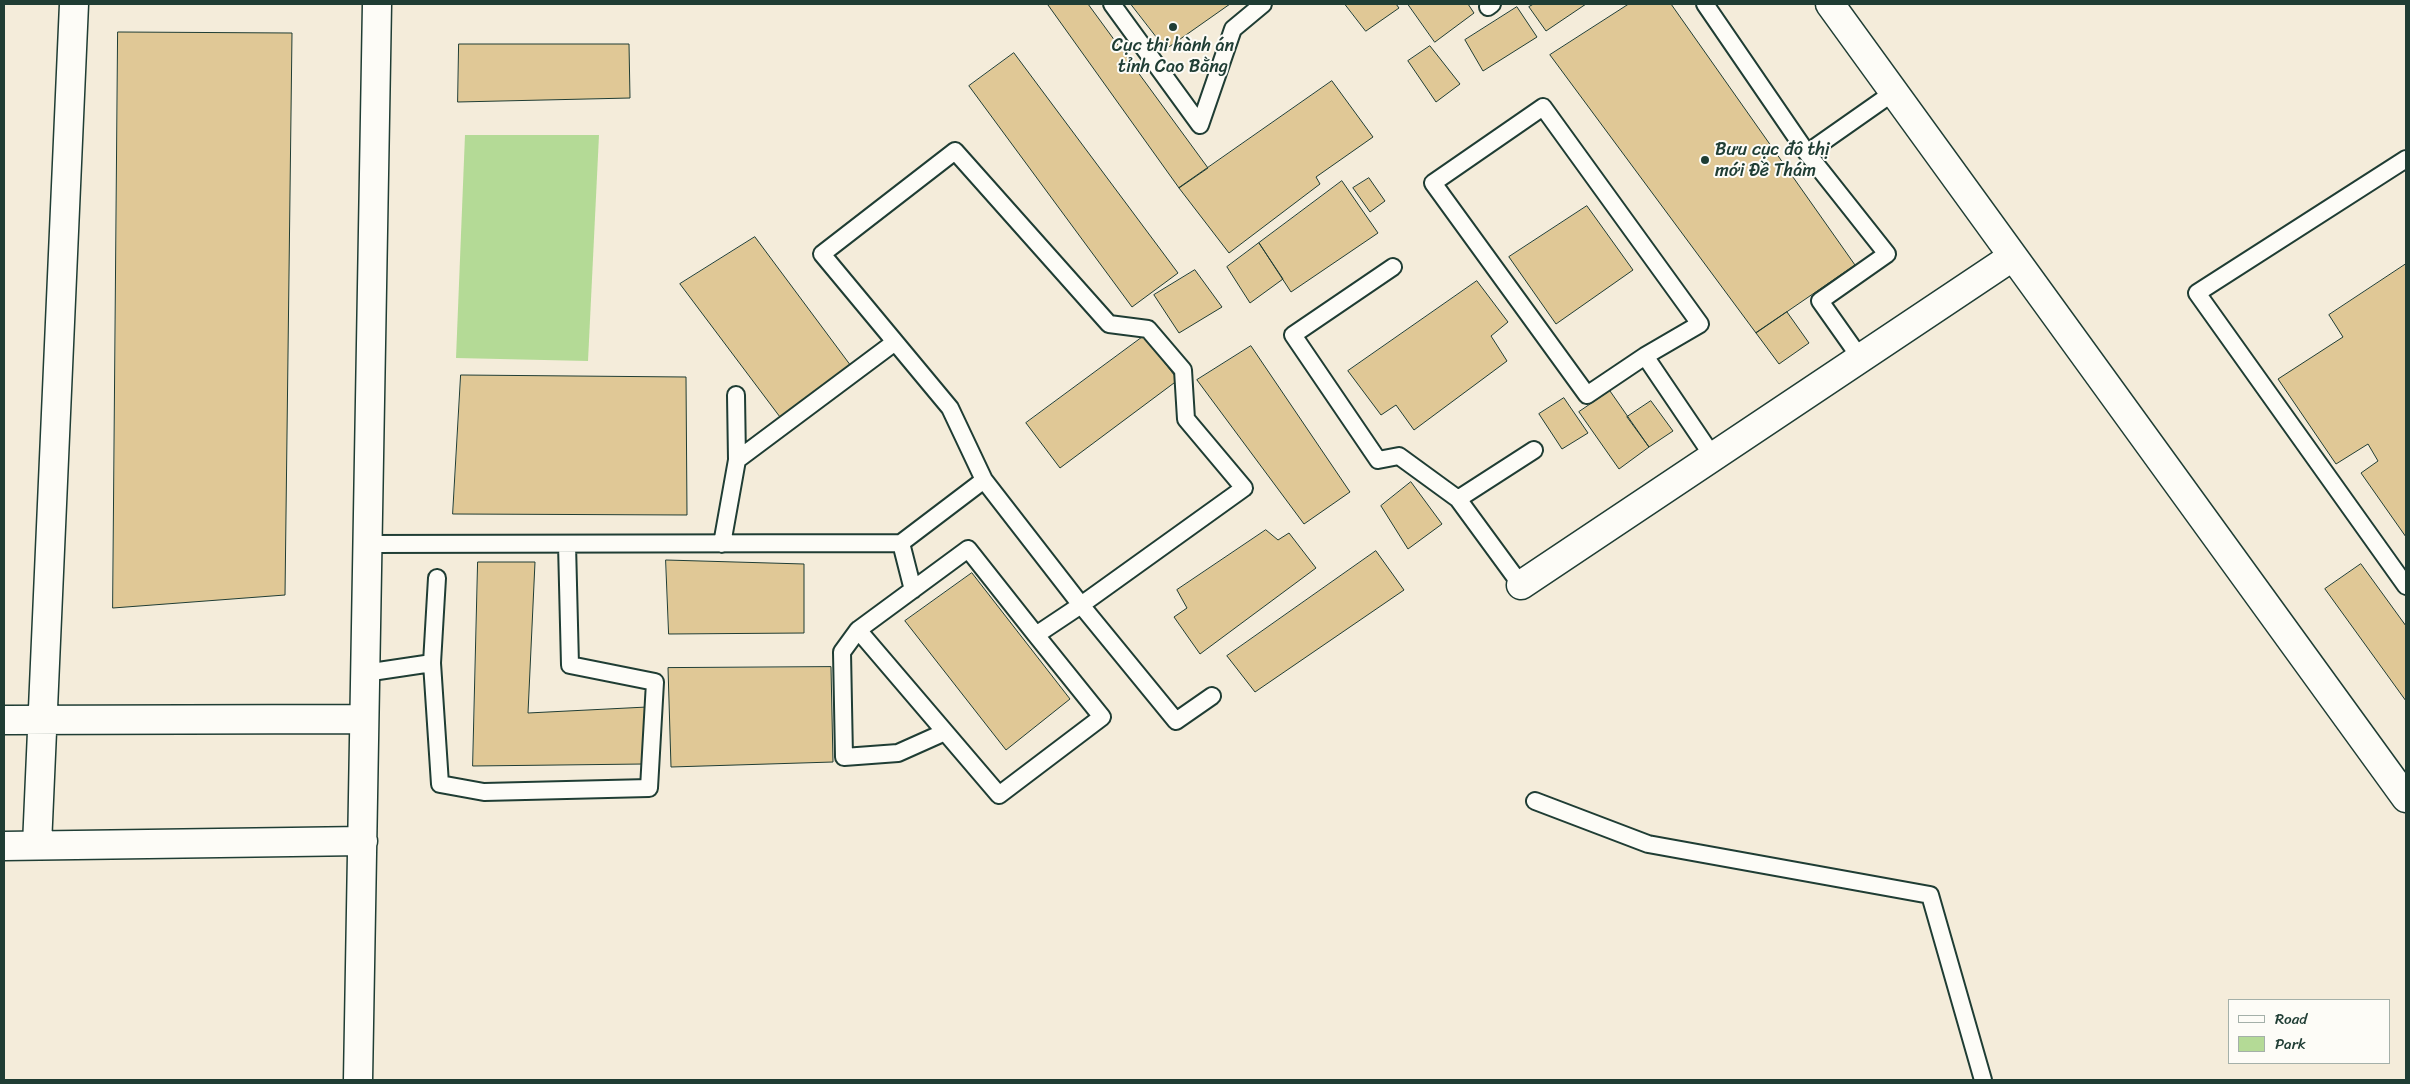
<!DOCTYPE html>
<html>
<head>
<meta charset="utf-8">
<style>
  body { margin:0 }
  #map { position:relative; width:2410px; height:1084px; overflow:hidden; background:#f4ecda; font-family:Sriracha,sans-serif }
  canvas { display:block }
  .frame { position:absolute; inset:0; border:5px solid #1f3d34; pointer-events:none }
  .legend { position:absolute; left:2228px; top:999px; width:162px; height:65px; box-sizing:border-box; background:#fdfcf7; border:1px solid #a4b0a9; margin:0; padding:6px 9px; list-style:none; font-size:15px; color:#1f3d34 }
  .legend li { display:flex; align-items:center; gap:10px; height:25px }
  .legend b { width:25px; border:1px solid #a4b0a9 }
</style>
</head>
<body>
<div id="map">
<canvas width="2410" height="1084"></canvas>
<div class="frame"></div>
<ul class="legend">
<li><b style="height:6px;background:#fdfcf7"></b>Road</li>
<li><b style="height:14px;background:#b4da96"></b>Park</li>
</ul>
</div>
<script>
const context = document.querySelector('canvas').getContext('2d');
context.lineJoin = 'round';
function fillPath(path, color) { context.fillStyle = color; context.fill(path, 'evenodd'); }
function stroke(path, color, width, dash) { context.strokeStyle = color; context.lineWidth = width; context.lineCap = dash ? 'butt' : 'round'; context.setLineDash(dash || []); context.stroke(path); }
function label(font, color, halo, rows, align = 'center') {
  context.font = font + ' Sriracha,sans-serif'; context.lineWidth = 4; context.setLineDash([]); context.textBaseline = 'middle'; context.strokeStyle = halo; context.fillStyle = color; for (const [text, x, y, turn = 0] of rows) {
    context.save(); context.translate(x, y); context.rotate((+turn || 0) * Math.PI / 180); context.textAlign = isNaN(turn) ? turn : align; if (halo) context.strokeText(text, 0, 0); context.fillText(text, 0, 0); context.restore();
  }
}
fillPath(new Path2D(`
  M465,135H599L588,361L456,358Z`), '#b4da96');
const building = new Path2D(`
  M1050,4H1088L1208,168L1179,188L1048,5Z
  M1131,4H1230L1166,49Z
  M1345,4H1396L1399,8L1366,31Z
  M1408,4H1468L1474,13L1435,42Z
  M1534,4H1586L1546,31L1529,7Z
  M1629,4H1671L1855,265L1756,333L1550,55Z
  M1517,7L1537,37L1483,71L1465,40Z
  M118,32L292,33L285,595L113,608Z
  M459,44H629L630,98L458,102Z
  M1430,46L1460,84L1436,102L1408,61Z
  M1014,53L1178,273L1132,307L969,86Z
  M1332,81L1373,137L1316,177L1320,184L1229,253L1179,188Z
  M1369,178L1385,201L1370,212L1353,188Z
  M1342,181L1378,233L1291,292L1259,243Z
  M1587,206L1633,270L1556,324L1509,257Z
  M755,237L851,366L780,417L680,284Z
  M1259,243L1283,279L1250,303L1227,267Z
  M2406,264V537L2361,473L2378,461L2368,444L2336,464L2278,379L2343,337L2329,315Z
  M1195,270L1222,307L1179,333L1154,295Z
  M1477,281L1508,322L1491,336L1507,361L1414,430L1396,405L1381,415L1348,371Z
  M1787,312L1809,343L1779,364L1756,333Z
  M1144,336L1178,380L1060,468L1026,423Z
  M1251,346L1350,492L1304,524L1197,380Z
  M461,375L686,377L687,515L453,514Z
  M1610,391L1649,447L1619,469L1579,412Z
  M1564,398L1588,433L1562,449L1539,414Z
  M1651,401L1673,431L1649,447L1627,417Z
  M1411,482L1442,524L1408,549L1381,506Z
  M1266,530L1278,540L1289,533L1316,568L1200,654L1174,617L1187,608L1177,590Z
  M1376,551L1404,590L1255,692L1227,656Z
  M666,560L804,564V633L669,634Z
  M478,562H535L528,713L647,707L644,764L473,766Z
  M2361,564L2406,626V701L2325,589Z
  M972,573L1070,699L1006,750L905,621Z
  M831,667L833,762L671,767L668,668Z`);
fillPath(building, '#e0c896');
stroke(building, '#1f3d34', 1);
const lane = new Path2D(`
  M1112,4L1200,125L1233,29L1263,4
  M1705,4L1807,153L1887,254L1820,301L1861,359
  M1488,7L1492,4
  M1807,153L1894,92
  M2406,159L2197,293L2406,586
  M1393,267L1293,335L1378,460L1399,456L1458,499
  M1645,356L1587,395L1433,183L1543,107L1700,324L1645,356L1714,458
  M736,395L737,460
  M901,543L913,590
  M367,544L901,543L984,480L950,408L822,254L955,151L1109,324L1148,329L1183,370L1186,419L1244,488L1081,605L984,480
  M722,544L737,460L895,342
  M1521,585L1458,499L1534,450
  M858,630L842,652L844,757L898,753L945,732
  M1036,635L968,549L858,630L999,795L1102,717L1036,635L1081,605L1176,721L1212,696
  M432,663L440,784L484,792L649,788L655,682L570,665L567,544
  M365,673L432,663L437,578
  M1535,801L1648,844L1930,895L1983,1080`);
const street = new Path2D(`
  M1521,585L2012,257`);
const secondary = new Path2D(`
  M1830,4L2406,798
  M4,720L364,719
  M37,845L74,4
  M4,846L363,841
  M358,1080L377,4`);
stroke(lane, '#1f3d34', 20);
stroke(street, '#1f3d34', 31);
stroke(secondary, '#1f3d34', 31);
stroke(lane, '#fdfcf7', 16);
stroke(street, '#fdfcf7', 28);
stroke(secondary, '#fdfcf7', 28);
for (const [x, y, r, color] of [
  [1173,27,5,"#1f3d34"],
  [1705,160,5,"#1f3d34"]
]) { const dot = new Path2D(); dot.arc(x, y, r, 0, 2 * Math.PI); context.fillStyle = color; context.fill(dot); stroke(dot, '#fdfcf7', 2); }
label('18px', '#1f3d34', '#fdfcf7', [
  ["Cục thi hành án",1173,46],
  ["tỉnh Cao Bằng",1173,67],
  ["Bưu cục đô thị",1715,150,"left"],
  ["mới Đề Thám",1715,171,"left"]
]);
</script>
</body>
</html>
